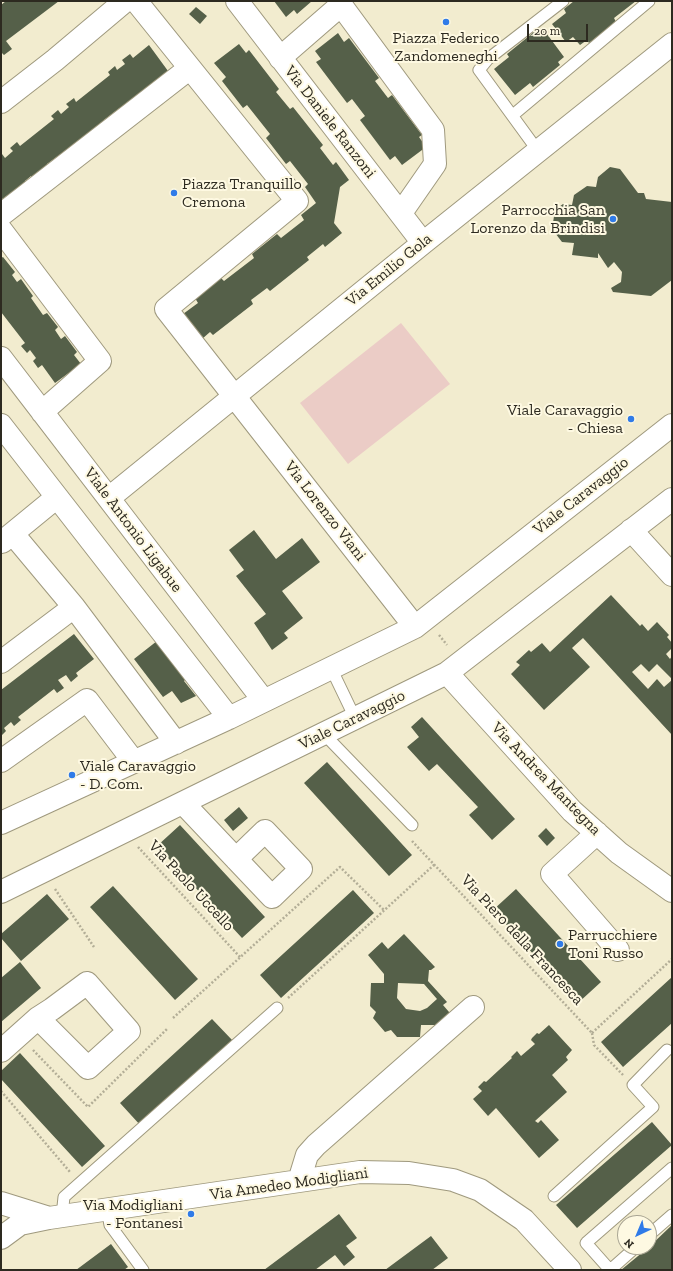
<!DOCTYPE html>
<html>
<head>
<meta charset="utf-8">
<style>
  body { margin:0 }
  #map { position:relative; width:673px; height:1271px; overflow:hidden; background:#f2eccf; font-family:"Zilla Slab",serif }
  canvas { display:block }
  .frame { position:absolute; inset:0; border:2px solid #2d2a20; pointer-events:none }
  .north { position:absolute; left:617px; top:1215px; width:40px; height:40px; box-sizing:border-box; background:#fef9e2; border:1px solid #aaa694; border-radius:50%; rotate:224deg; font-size:11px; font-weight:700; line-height:16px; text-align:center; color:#2d2a20 }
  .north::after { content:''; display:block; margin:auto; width:14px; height:18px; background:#307be8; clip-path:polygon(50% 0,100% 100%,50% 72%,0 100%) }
  .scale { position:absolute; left:527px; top:24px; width:61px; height:18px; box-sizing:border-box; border:2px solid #2d2a20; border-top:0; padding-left:5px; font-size:12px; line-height:14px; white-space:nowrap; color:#2d2a20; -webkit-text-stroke:3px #fef9e2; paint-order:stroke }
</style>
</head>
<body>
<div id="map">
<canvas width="673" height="1271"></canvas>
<div class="frame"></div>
<div class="north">N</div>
<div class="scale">20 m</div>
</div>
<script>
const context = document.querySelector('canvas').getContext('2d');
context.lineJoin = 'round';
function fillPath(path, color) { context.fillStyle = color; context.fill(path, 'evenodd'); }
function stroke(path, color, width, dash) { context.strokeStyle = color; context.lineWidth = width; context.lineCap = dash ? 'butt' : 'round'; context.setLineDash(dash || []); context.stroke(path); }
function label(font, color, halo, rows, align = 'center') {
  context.font = font + ' "Zilla Slab",serif'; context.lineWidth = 4; context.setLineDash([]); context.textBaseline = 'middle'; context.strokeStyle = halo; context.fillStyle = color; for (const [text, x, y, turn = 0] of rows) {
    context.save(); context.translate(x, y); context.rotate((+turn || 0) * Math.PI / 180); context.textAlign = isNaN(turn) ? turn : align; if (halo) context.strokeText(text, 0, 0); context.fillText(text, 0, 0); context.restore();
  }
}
fillPath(new Path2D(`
  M401,323L450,384L348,464L300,403Z`), '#ebccc6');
fillPath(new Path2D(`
  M6,1H59L6,41L12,49L4,55L1,52V5Z
  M274,1H312L297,14L294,10L286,17Z
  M574,1H636L614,18L616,22L589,43L587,40L580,45L573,37L566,42L552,24L566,13L564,9Z
  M196,7L207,16L200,24L189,14Z
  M544,30L564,57L558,62L560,65L533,87L530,83L515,95L494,69L509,57L507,54L534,32L537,36Z
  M338,33L344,42L349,38L379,78L375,81L388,98L392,95L422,135L419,137L426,147L402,165L395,156L390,160L360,120L365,116L352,99L347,103L316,62L321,59L315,51Z
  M239,44L246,53L249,50L279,89L276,92L290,109L293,107L323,145L320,148L333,165L336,162L349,180L340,187L334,223L342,233L325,247L323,244L307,257L309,260L270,291L267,288L251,300L253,304L213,335L210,332L202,339L183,314L198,303L195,298L221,278L224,281L254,258L252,254L277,234L281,238L304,220L301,215L316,203L305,187L308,184L290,161L286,164L266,138L270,134L247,105L243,108L222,81L226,77L214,63Z
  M149,45L168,71L160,77L163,80L147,92L145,89L138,94L141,97L123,110L121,107L104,120L107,123L90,135L88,133L82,138L84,141L67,154L65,151L47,164L50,167L33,180L31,176L25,181L27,185L10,197L8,195L1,200V155L2,154L5,158L13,151L10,148L17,142L20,146L54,119L51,116L58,110L61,114L69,107L66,104L74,98L76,102L110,75L108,72L115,66L117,70L125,64L122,60L130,54L133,58Z
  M610,167L620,169L638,193H644L646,199L672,202V280L651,296L613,292L611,288L621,282L622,272L614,262L608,268L598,253V258L572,255L574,243L562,242L552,229L555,210L563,204L572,205L574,195L587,186L596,187L598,177Z
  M3,257L15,272L12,275L17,282L21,279L33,296L31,298L43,315L47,313L58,327L55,330L61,339L65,336L77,352L74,355L81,364L55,383L42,365L38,368L33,361L36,358L30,350L27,353L21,346L25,343L1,312V258Z
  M254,530L276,559L302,538L320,562L282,591L303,618L284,633L288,638L272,650L254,623L266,614L236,576L244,570L229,550Z
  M611,595L640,626L642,624L648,631L657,622L669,635L667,637L672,643V648L666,654L670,659L672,656V679L657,664L649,672L641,664L632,672L648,689L657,679L664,687L672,680V735L583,638L572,648L590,667L544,710L511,674L520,665L516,662L529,650L531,652L542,643L550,652Z
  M74,634L94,659L76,673L78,676L71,682L66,675L58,680L64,688L57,693L54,689L18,717L21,720L14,726L11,722L4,728L6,731L1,736V690Z
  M157,641L186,679L184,681L196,696L181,703L172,691L163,697L134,659Z
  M422,717L515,819L492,840L469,815L478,807L437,764L429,771L407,747L419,737L411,727Z
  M327,762L412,855L389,876L304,783Z
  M239,807L248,818L233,831L224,820Z
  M180,825L265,917L242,938L157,846Z
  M546,828L555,838L547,846L538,836Z
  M113,886L198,979L175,1000L90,907Z
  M516,889L601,982L578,1003L493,910Z
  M353,890L374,913L281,998L260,975Z
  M47,894L69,919L21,961L1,938V934Z
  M404,934L435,967L431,970H429L428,981L447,1002L443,1005L455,1019L439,1025H421L420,1037H397L391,1030L385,1032L373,1018L376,1012L370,1006L371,983H384V974L368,955L382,942L388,949ZM398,983L424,984L437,999L427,1008L420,1011L406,1009L397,998Z
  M20,962L41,988L1,1022V978Z
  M672,977V1023L623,1067L601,1042Z
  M212,1019L233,1041L141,1126L120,1103Z
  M549,1025L572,1050L566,1057L568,1060L552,1075L567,1092L535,1121L538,1123L541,1120L559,1140L539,1158L496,1108L488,1116L473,1099L482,1091L478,1087L484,1081L486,1082L512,1058L511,1057L517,1051L521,1056L535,1044L531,1040L532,1038L537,1033L539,1034Z
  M20,1053L105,1146L82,1167L1,1079V1071Z
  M652,1122L672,1145L577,1228L556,1205Z
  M339,1214L357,1238L346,1246L355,1257L344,1266L335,1255L315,1270H264Z
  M672,1225V1270H621L649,1247Z
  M431,1236L448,1258L432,1270H385Z
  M111,1244L128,1267L124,1270H76Z`), '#556049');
const service = new Path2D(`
  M513,115L649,1
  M538,151L479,70L488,59L563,1
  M331,668L355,718
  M324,734L412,825
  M554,1196L653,1107L633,1085L667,1050
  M107,1209L110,1225L143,1270
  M62,1216L64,1197L277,1008
  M649,1235L672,1215
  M636,1247L610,1270L586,1243L672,1168`);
const minor = new Path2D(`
  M136,1L297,201L166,309L415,627
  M237,1L423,243
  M280,58L341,5L433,130L435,164L401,213
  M1,102L55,60L125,1
  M1,215L190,68
  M1,230L100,361L42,412
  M1,358L264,701
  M1,425L229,718
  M109,498L423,243L672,44
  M631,530L672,575
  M2,542L57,497
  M74,607L176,743
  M1,662L74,607L13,534
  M447,673L572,811L619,853L672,891
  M1,761L87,700L134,762
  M183,803L272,897L301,869L265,831L236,859
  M1,823L229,718L415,627L672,425
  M597,833L552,874L618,950
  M1,892L447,673L672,499
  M1,1051L38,1018L52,1009L87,983L129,1031L88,1068L38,1018
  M299,1181L307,1155L316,1145L473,1007
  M1,1203L46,1217
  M1,1238L20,1224L49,1218L360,1172L409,1173L453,1180L480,1190L524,1220L570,1270`);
stroke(service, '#9f997e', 13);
stroke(minor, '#9f997e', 24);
stroke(new Path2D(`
  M439,635L447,645
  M412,841L592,1033
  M138,847L240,957
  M55,889L94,947
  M288,998L435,864
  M173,1018L340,867L384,910
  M592,1033L672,959
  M592,1033L594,1045L623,1075
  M33,1050L88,1107L168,1028
  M1,1091L70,1172`), '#b3ae97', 2.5, [2, 2]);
stroke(service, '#fff', 11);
stroke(minor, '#fff', 22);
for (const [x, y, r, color] of [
  [446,22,4,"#307be8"],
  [174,193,4,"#307be8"],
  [613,219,4,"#307be8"],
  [631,419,4,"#307be8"],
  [72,775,4,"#307be8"],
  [560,944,4,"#307be8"],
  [191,1214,4,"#307be8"]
]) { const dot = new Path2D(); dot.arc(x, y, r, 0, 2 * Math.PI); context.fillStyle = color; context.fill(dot); stroke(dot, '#fef9e2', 1.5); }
label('16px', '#2d2a20', '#fef9e2', [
  ["Piazza Federico",446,38,"center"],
  ["Zandomeneghi",446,56,"center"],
  ["Piazza Tranquillo",182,184],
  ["Cremona",182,202],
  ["Parrocchia San",605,210,"right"],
  ["Lorenzo da Brindisi",605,228,"right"],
  ["Viale Caravaggio",623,410,"right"],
  ["- Chiesa",623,428,"right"],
  ["Viale Caravaggio",80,766],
  ["- D. Com.",80,784],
  ["Parrucchiere",568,935],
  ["Toni Russo",568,953],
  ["Via Modigliani",183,1205,"right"],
  ["- Fontanesi",183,1223,"right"]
], 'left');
label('16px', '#2d2a20', '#fef9e2', [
  ["Via Daniele Ranzoni",330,122,52],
  ["Via Emilio Gola",389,270,-39],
  ["Viale Caravaggio",581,496,-38],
  ["Via Lorenzo Viani",325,511,52],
  ["Viale Antonio Ligabue",133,530,53],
  ["Viale Caravaggio",352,720,-26],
  ["Via Andrea Mantegna",546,779,46],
  ["Via Paolo Uccello",191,886,47],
  ["Via Piero della Francesca",522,940,47],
  ["Via Amedeo Modigliani",289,1184,-8]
]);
</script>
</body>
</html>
